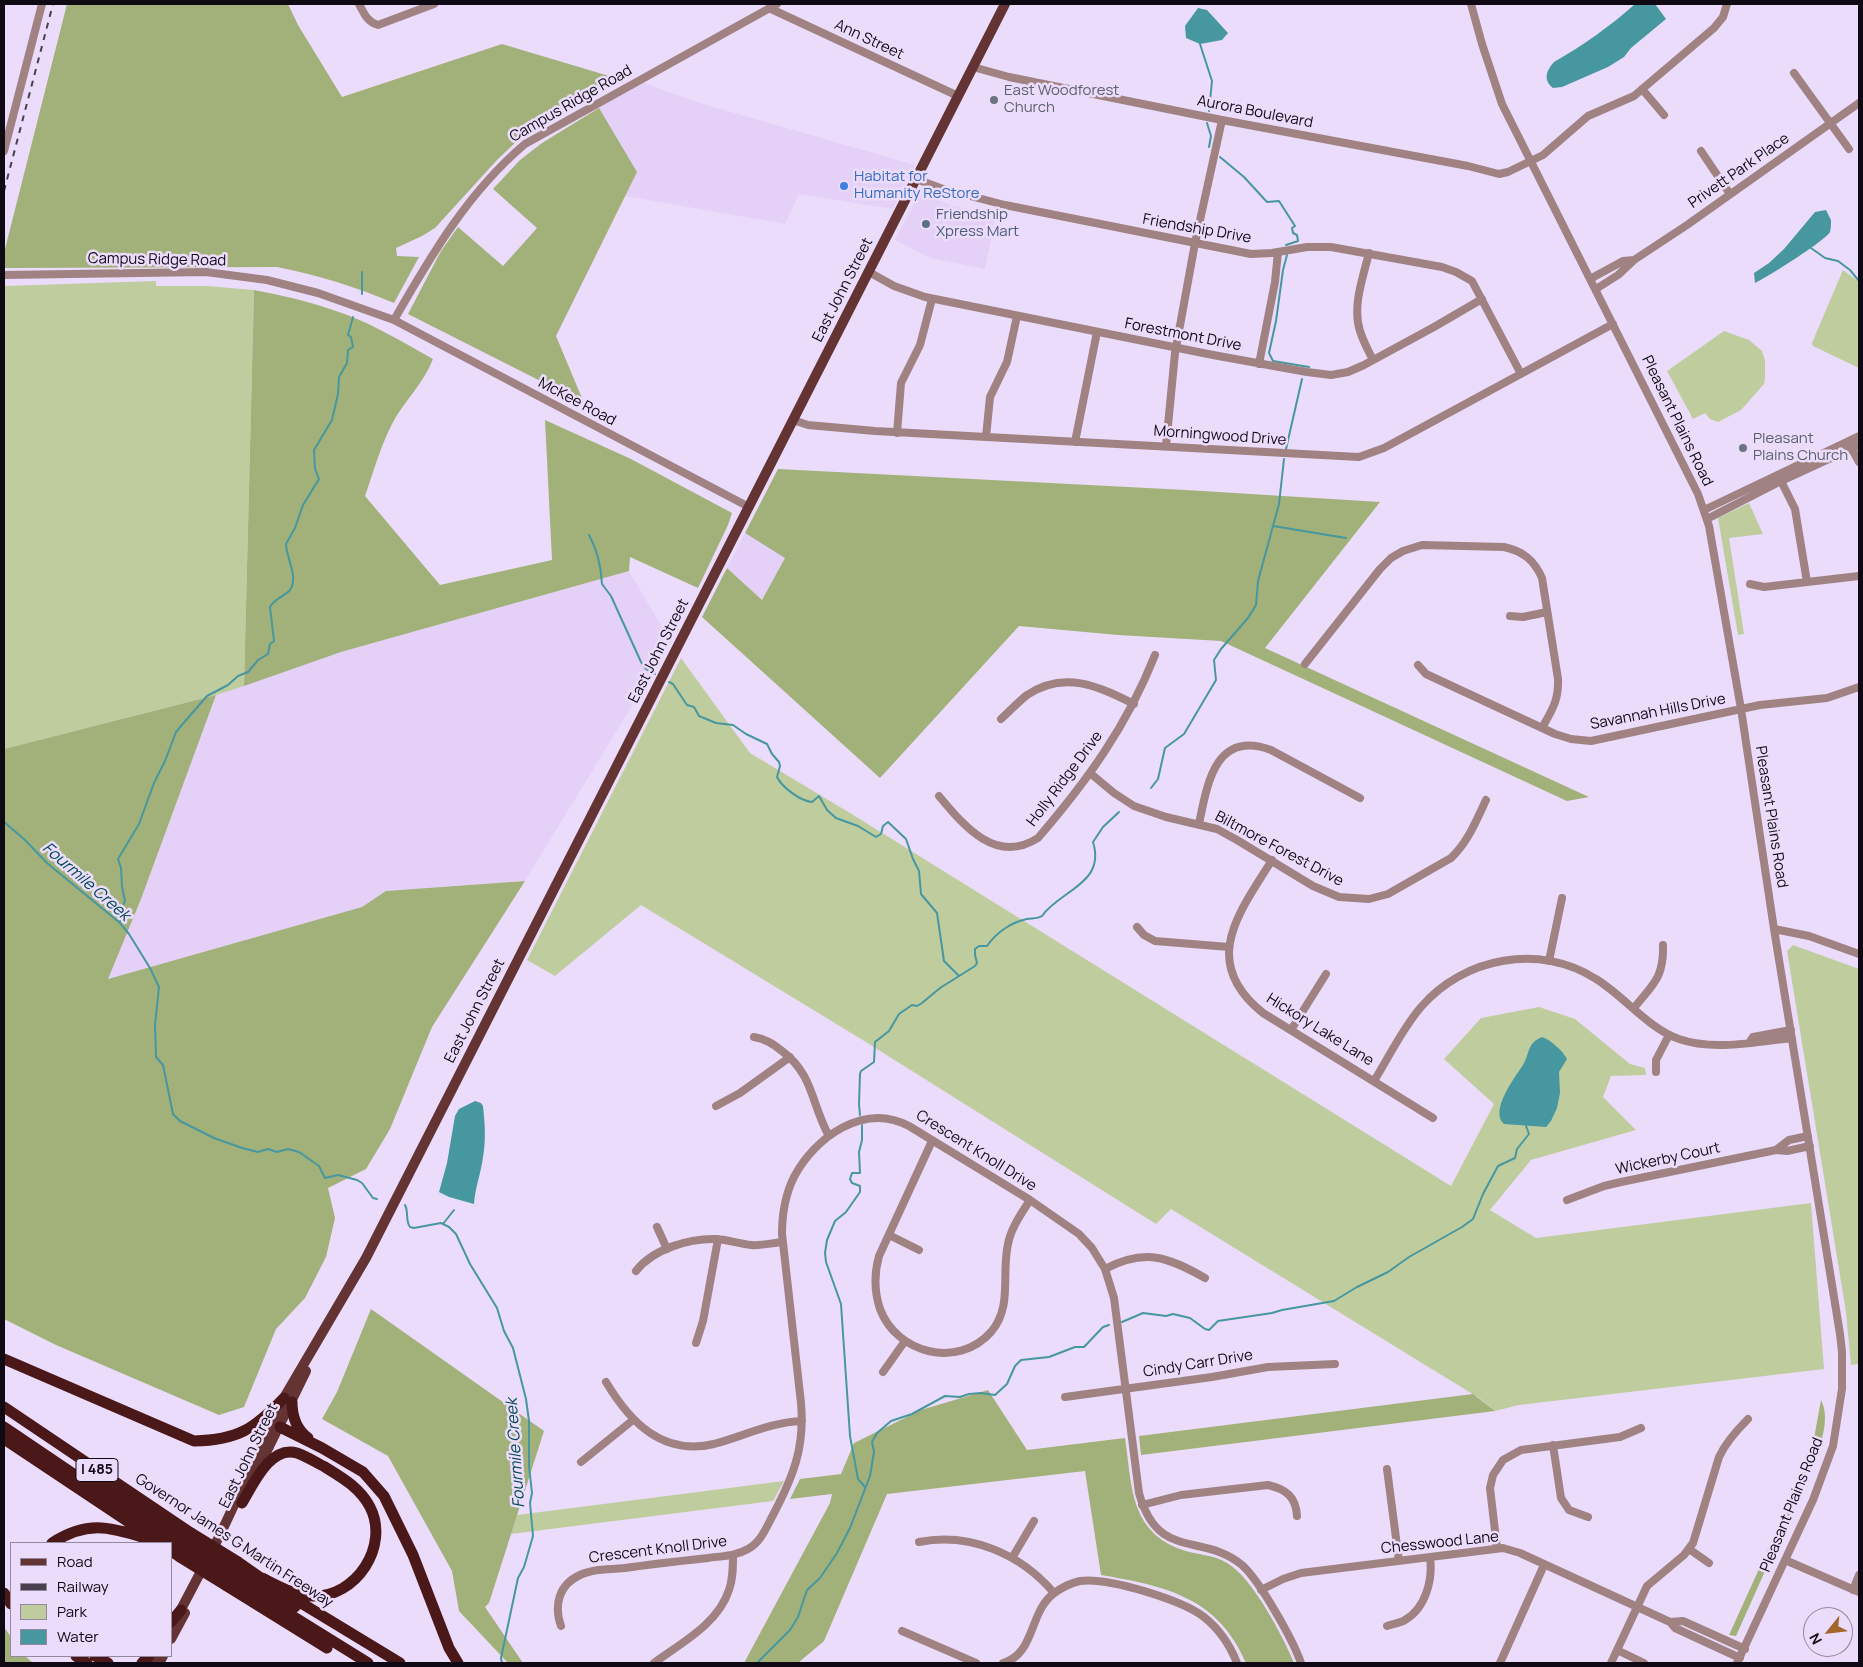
<!DOCTYPE html>
<html>
<head>
<meta charset="utf-8">
<style>
  body { margin:0 }
  #map { position:relative; width:1863px; height:1667px; overflow:hidden; background:#ecdcfb; font-family:Manrope,sans-serif }
  canvas { display:block }
  .frame { position:absolute; inset:0; border:5px solid #0f0913; pointer-events:none }
  .legend { position:absolute; left:10px; top:1542px; width:162px; height:115px; box-sizing:border-box; background:#ecdcfb; border:1px solid #94889e; margin:0; padding:6px 9px; list-style:none; font-size:15px; color:#0f0913 }
  .legend li { display:flex; align-items:center; gap:10px; height:25px }
  .legend b { width:25px; border:1px solid #94889e }
  .north { position:absolute; left:1803px; top:1607px; width:50px; height:50px; box-sizing:border-box; background:#ecdcfb; border:1px solid #94889e; border-radius:50%; rotate:241deg; font-size:14px; font-weight:700; line-height:20px; text-align:center; color:#0f0913 }
  .north::after { content:''; display:block; margin:auto; width:18px; height:22px; background:#a3672a; clip-path:polygon(50% 0,100% 100%,50% 72%,0 100%) }
</style>
</head>
<body>
<div id="map">
<canvas width="1863" height="1667"></canvas>
<div class="frame"></div>
<ul class="legend">
<li><b style="height:6px;background:#633433"></b>Road</li>
<li><b style="height:6px;background:#494050"></b>Railway</li>
<li><b style="height:14px;background:#bfcd9e"></b>Park</li>
<li><b style="height:14px;background:#4797a0"></b>Water</li>
</ul>
<div class="north">N</div>
</div>
<script>
const context = document.querySelector('canvas').getContext('2d');
context.lineJoin = 'round';
function fillPath(path, color) { context.fillStyle = color; context.fill(path, 'evenodd'); }
function stroke(path, color, width, dash) { context.strokeStyle = color; context.lineWidth = width; context.lineCap = dash ? 'butt' : 'round'; context.setLineDash(dash || []); context.stroke(path); }
function label(font, color, halo, rows, align = 'center') {
  context.font = font + ' Manrope,sans-serif'; context.lineWidth = 5; context.setLineDash([]); context.textBaseline = 'middle'; context.strokeStyle = halo; context.fillStyle = color; for (const [text, x, y, turn = 0] of rows) {
    context.save(); context.translate(x, y); context.rotate((+turn || 0) * Math.PI / 180); context.textAlign = isNaN(turn) ? turn : align; if (halo) context.strokeText(text, 0, 0); context.fillText(text, 0, 0); context.restore();
  }
}
fillPath(new Path2D(`
  M641,82L700,103L915,165L893,209L799,194L785,224L625,196L636,172L599,108Z
  M921,191L949,205L996,214L985,269L930,258L895,240Z
  M745,533L786,557L762,600L727,568Z
  M629,571L671,642L525,881L386,891L362,907L107,979L141,899L216,695L341,652Z`), '#e5d1f7');
fillPath(new Path2D(`
  M1843,270L1859,282V368L1813,346L1812,343Z
  M156,281V286H208L254,290L244,686L216,695L4,749V286Z
  M1724,331L1749,340L1762,351L1765,360V378L1764,384L1741,410L1718,422L1710,419L1705,413L1693,419L1667,371Z
  M1749,503L1763,534L1729,538L1744,634L1738,635L1718,518Z
  M681,658L750,753L850,813L1451,1186L1494,1104L1444,1059L1481,1018L1539,1007L1575,1019L1630,1064L1645,1068L1646,1075L1611,1076L1603,1097L1636,1130L1531,1160L1490,1210L1536,1238L1811,1203L1824,1369L1519,1405L1495,1411L1479,1398L1171,1209L1156,1224L861,1039L641,905L555,976L527,960Z
  M1793,945L1859,969V1364L1851,1365L1846,1312L1787,951Z
  M784,1481L773,1501L511,1534L517,1515Z`), '#bfcd9e');
fillPath(new Path2D(`
  M67,4H288L298,25L342,97L502,44L619,79L518,140L497,160L435,228L422,236L396,248L397,256L419,257L394,303C356,287 318,275 277,267L4,268V253Z
  M599,108L637,172L556,336L584,403L408,314L441,251L458,227L503,266L537,228L493,189L520,160L542,143Z
  M254,290C281,295 307,301 333,310C368,321 401,341 433,359C424,383 404,401 392,424C381,445 373,473 365,496L440,585L552,560L545,420L631,459L732,513L728,525L698,588L630,557L629,571L341,652L244,686Z
  M778,469L1186,490L1380,502L1265,648L1589,797L1567,801L1221,641L1118,635L1019,626L880,778L702,617L727,568L762,600L785,558L745,533Z
  M216,695L141,899L108,979L362,907L386,891L525,881L432,1027L390,1129L366,1169L328,1188L335,1218L326,1257L305,1298L276,1329L244,1407L219,1415L56,1345L4,1319V749Z
  M371,1309L544,1431L489,1603L485,1607L523,1663H508L459,1611L452,1571L388,1456L322,1419L337,1392Z
  M988,1390L1027,1450L1125,1438C1132,1484 1129,1530 1180,1549C1195,1555 1213,1554 1227,1563C1252,1577 1283,1636 1294,1663H1246C1218,1597 1165,1586 1101,1575L1085,1471L887,1494L824,1641L798,1663H744L830,1503L832,1494L790,1499L800,1479L841,1474L854,1443L921,1410Z
  M1473,1394L1495,1411L1141,1455L1139,1436Z
  M1821,1400C1831,1419 1820,1446 1813,1464L1736,1636L1729,1635L1803,1472L1813,1444Z
  M4,1627L11,1637V1656H25L33,1663H4Z`), '#a1b179');
fillPath(new Path2D(`
  M1635,4H1655L1666,19L1631,48L1624,57L1608,67L1562,87L1553,88C1543,80 1546,71 1554,62C1582,46 1612,25 1635,4Z
  M1198,8L1207,10L1228,33L1222,40L1200,44L1186,38L1185,26Z
  M1826,210L1831,220C1831,223 1831,229 1830,232C1825,241 1766,278 1755,283L1754,273L1769,263L1784,249L1815,212Z
  M1542,1037C1551,1040 1563,1051 1567,1059L1559,1072L1560,1093L1557,1108L1551,1121L1546,1127L1504,1124C1489,1111 1515,1077 1523,1065C1530,1053 1527,1043 1542,1037Z
  M475,1101L481,1103L483,1106C485,1124 486,1140 483,1157C481,1173 475,1188 474,1204L449,1197L439,1192L447,1163L455,1116L459,1109Z`), '#4797a0');
stroke(new Path2D(`
  M1200,44L1212,81L1209,111
  M1207,123L1211,136L1209,147
  M1220,157L1244,177L1267,202L1279,201L1295,226L1292,228L1293,233L1297,235L1298,241L1286,245
  M1811,248L1825,258L1838,261L1850,270L1859,281
  M1287,255L1283,270L1276,321L1269,353L1273,361L1309,367
  M362,294V272
  M1286,449L1302,379
  M1273,526L1346,538
  M589,535C598,551 601,566 602,584L611,596L641,662L646,669L655,674
  M669,682L673,684L687,705L694,707L699,716L716,723L733,725L746,734L767,744L772,754L779,762L780,766L777,777C782,787 800,801 812,802L819,796L827,810L836,818L858,826L876,837L881,834L883,826L888,822L906,839L913,859L919,871L921,894L937,913L944,961L959,976
  M1151,788L1158,779L1165,748L1184,734L1216,680L1214,660L1221,649L1248,618L1256,605L1258,581L1279,504L1284,459
  M4,822L25,840L47,863L120,923L129,934L150,968L159,987L155,1025L156,1057L163,1065L173,1114L180,1121L214,1138L242,1148L258,1152L268,1149L277,1152L288,1149L299,1152L319,1166L325,1178L338,1175L357,1180L362,1183L373,1198L377,1199
  M120,923L121,910L125,901L122,887L121,868L118,859L139,824L154,783L165,761L176,732L181,726L207,696L228,685L238,676L248,672L258,660L268,654L270,644L274,641L270,607C274,599 283,597 289,591C300,579 286,558 286,544L295,528L303,505L319,479L315,469L314,450L332,420L338,394L339,377L347,363L348,350L353,347L351,337L348,335L353,317
  M860,1115L859,1104L860,1074L861,1071L874,1062L875,1042L889,1031L899,1014L912,1005L917,1006L922,1003L940,988L975,966L977,963L975,955V949L979,946H987C996,933 1011,922 1027,919C1032,918 1037,919 1042,916C1060,890 1106,884 1093,842L1103,827L1119,812
  M862,1125V1140L859,1152L860,1173H852L850,1179L852,1183L860,1186V1192L846,1212L835,1221L827,1240L825,1253L826,1262L841,1304L850,1436L858,1479L865,1487
  M405,1205C409,1213 405,1220 410,1227L414,1228L441,1223L449,1227L456,1234L470,1264L497,1308L504,1331L513,1348L526,1399L529,1421V1466L532,1493L530,1503L533,1536L524,1567L518,1578L501,1658L502,1663
  M443,1224L454,1210
  M1122,1322L1143,1313L1166,1316L1173,1314L1190,1318L1205,1329L1209,1330L1218,1321L1272,1313L1282,1310L1334,1301L1357,1287L1388,1272L1409,1257L1462,1227L1473,1219L1483,1194L1498,1166L1515,1158L1517,1149L1529,1134L1526,1126
  M757,1663L790,1630L798,1617L807,1590L820,1578L837,1553L850,1528L870,1476L874,1452L872,1442L877,1433L891,1421L912,1414L945,1396L960,1397L969,1394L981,1393L995,1395L1007,1384L1015,1366L1021,1360L1049,1357L1075,1347H1084L1103,1327L1109,1325`), '#4797a0', 2);
stroke(new Path2D(`
  M359,4C364,13 367,22 378,25L434,4
  M1471,4L1482,44L1502,104L1698,494L1709,526L1741,709L1774,929L1840,1334L1842,1352V1389L1833,1446L1813,1500L1737,1663
  M769,8L958,96
  M973,67L1009,77L1222,120L1468,166L1499,174L1508,172L1543,155L1588,116L1634,96L1714,28L1723,17L1727,4
  M1794,73L1849,149
  M1642,89L1664,115
  M4,151L42,4
  M1701,151L1730,194
  M916,179L943,189L1005,205L1251,254L1272,253L1307,247H1331L1442,267L1456,272L1472,281L1521,374
  M1369,253C1363,277 1352,307 1360,331C1363,341 1368,350 1373,360
  M1634,260L1687,225L1859,103
  M869,272L894,286L925,297L1213,355L1307,372L1331,375L1348,372L1364,365L1434,327L1482,299
  M4,275L206,272L267,280L318,293L394,320L749,507
  M1590,279L1623,261L1634,260L1618,275L1596,289
  M394,320C430,257 468,192 525,144L777,4
  M1259,364L1275,282L1278,252
  M793,420L808,425L875,431L1359,457L1384,448L1613,324
  M897,433L901,383L920,345L932,299
  M986,437L990,397L1007,362L1017,316
  M1075,442L1097,332
  M1166,446L1175,353L1195,243L1222,120
  M1852,449L1859,462
  M1781,481L1795,509L1807,582
  M1704,510L1859,436
  M1707,519L1781,481L1859,445
  M1750,584L1764,587L1859,576
  M1510,616L1523,617L1547,612
  M1305,664L1380,569L1391,558L1403,551L1422,545L1504,547C1523,551 1534,560 1542,578L1558,679C1559,700 1552,710 1542,728
  M1418,665L1426,674L1555,734L1571,739L1591,741L1760,705L1827,698L1859,687
  M1001,719C1009,712 1018,702 1027,695C1064,670 1098,686 1134,704
  M1090,773L1114,793L1134,806L1166,817L1217,829L1237,840L1313,886L1339,897L1369,899L1388,894L1451,858C1468,842 1476,821 1486,800
  M939,796C964,826 996,865 1038,838C1087,781 1127,726 1155,655
  M1199,824C1207,785 1215,729 1271,750L1360,798
  M1272,860C1239,913 1199,962 1263,1013L1433,1118
  M1137,927L1144,935L1155,941L1229,947
  M1774,929L1809,936L1859,954
  M1549,961L1562,898
  M1634,1008C1653,984 1664,978 1663,945
  M1291,1030L1326,974
  M754,1037C766,1039 773,1044 782,1051C814,1075 811,1104 829,1136
  M1749,1043L1753,1037L1791,1030
  M1656,1072V1060L1669,1035
  M1374,1081C1389,1057 1402,1029 1421,1007C1464,957 1540,943 1596,979C1624,996 1649,1029 1679,1039C1713,1051 1756,1042 1792,1038
  M716,1106L740,1093L790,1057
  M932,1141L879,1256C874,1274 874,1291 880,1309C897,1354 958,1369 991,1332C1013,1306 1001,1274 1008,1244C1011,1228 1021,1214 1030,1200
  M1776,1150L1789,1140L1808,1136
  M1567,1200L1604,1186L1621,1182L1776,1150L1787,1151L1810,1146
  M657,1227L667,1249
  M889,1235L919,1250
  M1105,1269C1145,1248 1168,1257 1205,1278
  M636,1271C653,1249 689,1238 717,1239C729,1240 740,1244 751,1245C761,1246 772,1243 782,1242
  M696,1343L703,1321L718,1239
  M883,1372L905,1341
  M606,1382C630,1422 662,1456 714,1444C744,1436 771,1422 802,1421
  M1065,1397L1212,1377L1268,1367L1335,1364
  M1553,1445L1561,1498L1569,1510L1588,1517
  M581,1462L633,1420
  M1387,1469L1399,1561
  M1142,1505L1181,1495L1268,1485C1286,1489 1296,1497 1297,1516
  M919,1542C970,1532 1021,1554 1054,1593
  M1497,1548L1490,1488L1493,1475L1503,1460L1521,1450L1620,1437L1641,1428
  M1689,1549L1709,1563
  M1012,1558L1034,1521
  M1785,1560L1859,1592
  M1261,1590L1283,1579L1301,1573L1503,1548L1520,1553L1670,1622L1675,1628L1740,1658
  M1853,1590L1859,1575
  M1670,1622L1683,1621L1745,1649
  M561,1626C554,1606 558,1585 580,1575C593,1569 610,1569 625,1568C652,1564 680,1561 708,1558C722,1556 736,1556 748,1549C761,1542 766,1528 773,1515C793,1477 805,1448 801,1403L782,1234C782,1214 785,1195 794,1177C815,1137 864,1102 909,1126L1030,1200L1079,1234L1092,1248L1105,1269L1114,1298L1139,1493C1158,1562 1203,1532 1242,1565C1260,1581 1293,1640 1301,1663
  M1387,1626C1393,1624 1400,1623 1405,1620C1426,1608 1433,1579 1430,1557
  M902,1631L976,1663
  M1617,1650L1644,1663
  M654,1663C681,1643 718,1624 729,1590C733,1579 733,1567 733,1555
  M1003,1663C1035,1654 1029,1613 1053,1594C1061,1588 1070,1583 1080,1581C1108,1577 1182,1600 1204,1617C1219,1629 1230,1645 1237,1663
  M1500,1663L1544,1565
  M1611,1663L1647,1586L1684,1555L1693,1543L1719,1457C1726,1442 1737,1430 1748,1419`), '#9f8281', 8);
stroke(new Path2D(`
  M256,1473L306,1371
  M177,1617L220,1535L285,1396L366,1258L1005,4
  M171,1639L185,1613
  M151,1663L155,1656
  M159,1663L163,1656`), '#633433', 10);
stroke(new Path2D(`
  M4,1359L194,1441C238,1440 254,1429 284,1398
  M292,1402C292,1416 296,1429 308,1438
  M4,1407L191,1533
  M4,1427L183,1548
  M280,1427L322,1448L363,1472L384,1496L413,1555L449,1648L458,1663
  M4,1439L160,1543
  M87,1473L187,1541
  M242,1503C253,1485 270,1445 297,1453C306,1456 317,1463 325,1467C343,1478 360,1488 370,1507C390,1546 356,1598 312,1596C293,1595 278,1586 262,1578
  M52,1543C86,1521 108,1526 145,1538
  M171,1551L180,1557
  M238,1562L268,1583
  M235,1571L295,1607
  M231,1578L368,1663
  M227,1586L327,1648
  M4,1593L11,1604
  M288,1595L400,1663
  M171,1622L181,1610
  M76,1656L87,1663
  M95,1656L108,1663
  M142,1663L149,1656`), '#4b1819', 11);
stroke(new Path2D(`
  M4,191L53,4`), '#494050', 2, [6, 6]);
stroke(new Path2D(`
  M191,1533L238,1562
  M187,1541L235,1571
  M183,1548L231,1578
  M180,1557L227,1586`), '#4b1819', 11);
for (const [x, y, r, color] of [
  [994,100,5,"#6b7280"],
  [844,186,5,"#3f7fe0"],
  [926,224,5,"#5c6f8a"],
  [1743,448,5,"#6b7280"]
]) { const dot = new Path2D(); dot.arc(x, y, r, 0, 2 * Math.PI); context.fillStyle = color; context.fill(dot); stroke(dot, '#ecdcfb', 2); }
for (const [x, y, w] of [
  [97,1470,42]
]) { const box = new Path2D(); box.roundRect(x - w / 2, y - 11.5, w, 23, 4); context.fillStyle = '#ecdcfb'; context.fill(box); stroke(box, '#0f0913', 1); }
label('bold 14px', '#0f0913', null, [
  ["I 485",97,1470]
]);
label('15px', '#0f0913', '#ecdcfb', [
  ["Ann Street",869,40,25],
  ["Campus Ridge Road",571,104,-30],
  ["Aurora Boulevard",1255,112,11],
  ["Privett Park Place",1739,171,-35],
  ["Friendship Drive",1197,229,10],
  ["Campus Ridge Road",157,260,1],
  ["East John Street",843,290,-63],
  ["Forestmont Drive",1183,335,11],
  ["McKee Road",577,402,28],
  ["Pleasant Plains Road",1677,421,64],
  ["Morningwood Drive",1220,436,4],
  ["East John Street",659,651,-63],
  ["Savannah Hills Drive",1658,712,-11],
  ["Holly Ridge Drive",1065,779,-53],
  ["Pleasant Plains Road",1771,817,81],
  ["Biltmore Forest Drive",1279,849,28],
  ["East John Street",475,1011,-63],
  ["Hickory Lake Lane",1320,1030,32],
  ["Crescent Knoll Drive",976,1151,32],
  ["Wickerby Court",1668,1159,-12],
  ["Cindy Carr Drive",1198,1364,-9],
  ["East John Street",249,1456,-64],
  ["Pleasant Plains Road",1792,1505,-68],
  ["Governor James G Martin Freeway",234,1541,33],
  ["Chesswood Lane",1440,1543,-6],
  ["Crescent Knoll Drive",658,1550,-7]
]);
label('15px', '#5b616d', '#ecdcfb', [
  ["East Woodforest",1004,91],
  ["Church",1004,108],
  ["Pleasant",1753,439],
  ["Plains Church",1753,456]
], 'left');
label('15px', '#366cbe', '#ecdcfb', [
  ["Habitat for",854,177],
  ["Humanity ReStore",854,194]
], 'left');
label('15px', '#4e5e75', '#ecdcfb', [
  ["Friendship",936,215],
  ["Xpress Mart",936,232]
], 'left');
label('italic 16px', '#004b53', '#ecdcfb', [
  ["Fourmile Creek",86,882,41],
  ["Fourmile Creek",516,1453,-94]
]);
</script>
</body>
</html>
